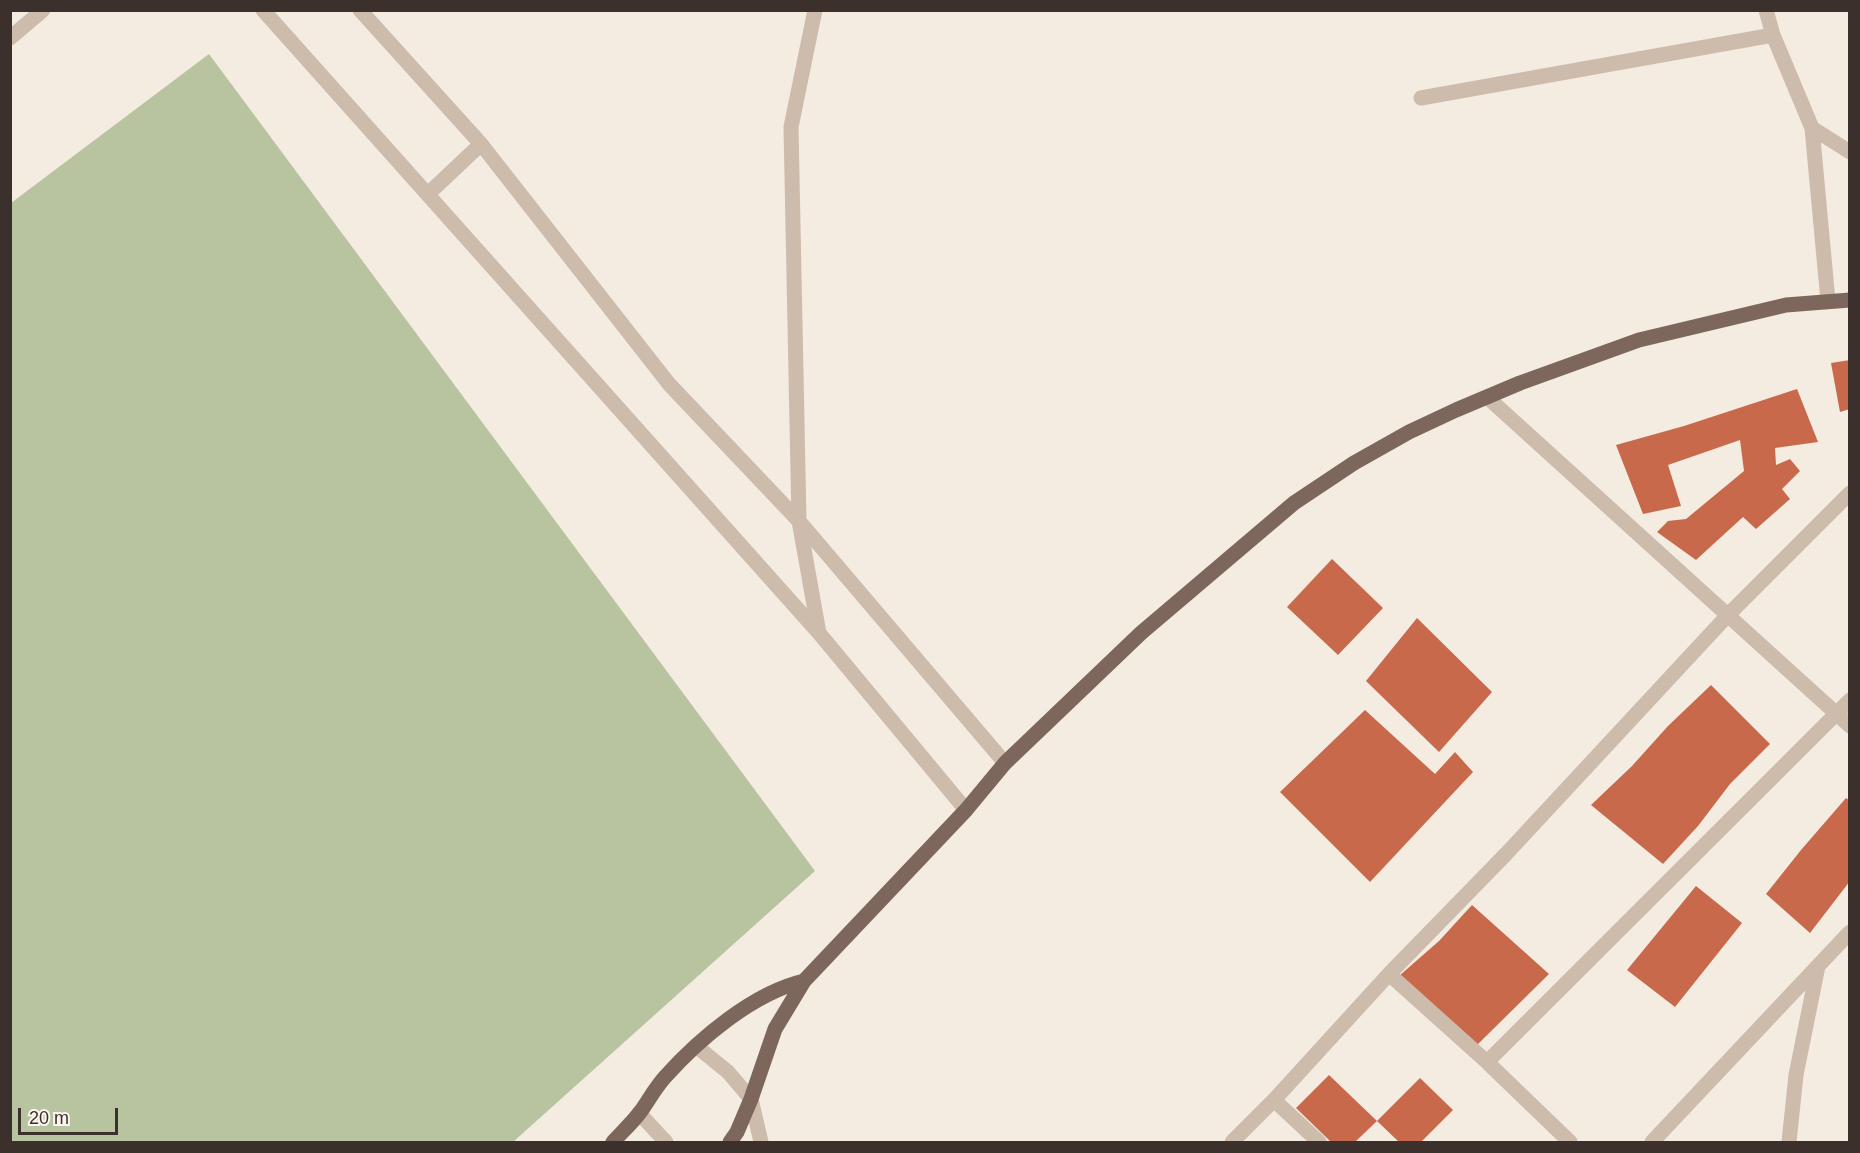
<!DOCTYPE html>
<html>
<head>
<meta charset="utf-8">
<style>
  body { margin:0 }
  #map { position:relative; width:1860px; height:1153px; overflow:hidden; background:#f4ebe1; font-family:Helvetica,sans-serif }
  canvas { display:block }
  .frame { position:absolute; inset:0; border:12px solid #3b302b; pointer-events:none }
  .scale { position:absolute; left:18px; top:1108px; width:100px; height:27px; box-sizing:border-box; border:3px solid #3b302b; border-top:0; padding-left:8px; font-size:18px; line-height:21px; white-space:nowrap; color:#3b302b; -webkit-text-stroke:4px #fbf5ee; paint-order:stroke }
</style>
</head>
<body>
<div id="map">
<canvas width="1860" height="1153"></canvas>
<div class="frame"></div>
<div class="scale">20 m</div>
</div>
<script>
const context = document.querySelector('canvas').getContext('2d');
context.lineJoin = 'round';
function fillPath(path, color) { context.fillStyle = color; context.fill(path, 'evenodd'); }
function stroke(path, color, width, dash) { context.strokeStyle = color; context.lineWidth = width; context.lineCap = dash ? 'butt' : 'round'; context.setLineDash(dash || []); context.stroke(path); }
fillPath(new Path2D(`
  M209,54L815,871L513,1142H11V203Z`), '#b8c4a0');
fillPath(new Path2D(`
  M1850,360V409L1840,412L1831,363Z
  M1797,389L1818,442L1775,448L1776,465L1790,459L1800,471L1782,489L1790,499L1756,529L1743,517L1696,560L1657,532L1668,521L1686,519L1744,471L1740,440L1668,465L1681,506L1643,514L1616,445L1684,426Z
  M1332,559L1383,608L1338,655L1287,607Z
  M1417,618L1492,692L1439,752L1366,681Z
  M1711,685L1770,744L1730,784L1698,826L1663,864L1591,805L1632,766L1668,726Z
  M1365,710L1435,774L1455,752L1473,772L1370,882L1280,792Z
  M1846,798L1850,801V881L1810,933L1766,894L1801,850Z
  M1696,886L1742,923L1675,1007L1627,970Z
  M1472,905L1549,974L1477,1045L1399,976L1439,941Z
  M1329,1075L1377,1121L1355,1142H1331L1296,1108Z
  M1420,1078L1453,1110L1421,1142H1399L1377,1121Z`), '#c8694b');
stroke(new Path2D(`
  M263,10L819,633L966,810
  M360,10L481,144L669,384L799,521L1005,763
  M815,10L791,127L799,521L819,633
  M1773,35L1812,128L1828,301
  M10,38L43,10
  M1421,98L1773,35L1766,10
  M1812,128L1850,152
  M428,194L481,144
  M1487,397L1850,726
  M1389,974L1487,1062L1570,1142
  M696,1046L728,1072L751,1099L761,1142
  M1487,1062L1850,700
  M1274,1100L1319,1142
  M639,1113L666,1142
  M1232,1142L1274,1100L1389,974L1506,854L1728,615L1850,493
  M1652,1142L1850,932
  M1789,1142L1796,1075L1818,966`), '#cdbbac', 15);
stroke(new Path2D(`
  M613,1142C622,1132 633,1122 641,1111C649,1100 655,1088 665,1077C699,1039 753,993 804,981
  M730,1142L737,1132L751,1099L775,1029L804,981L966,810L1005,763L1141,633L1294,503L1354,463L1409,432L1456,410L1520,383L1639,340L1786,305L1850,300`), '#7d675c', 15);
</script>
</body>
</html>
